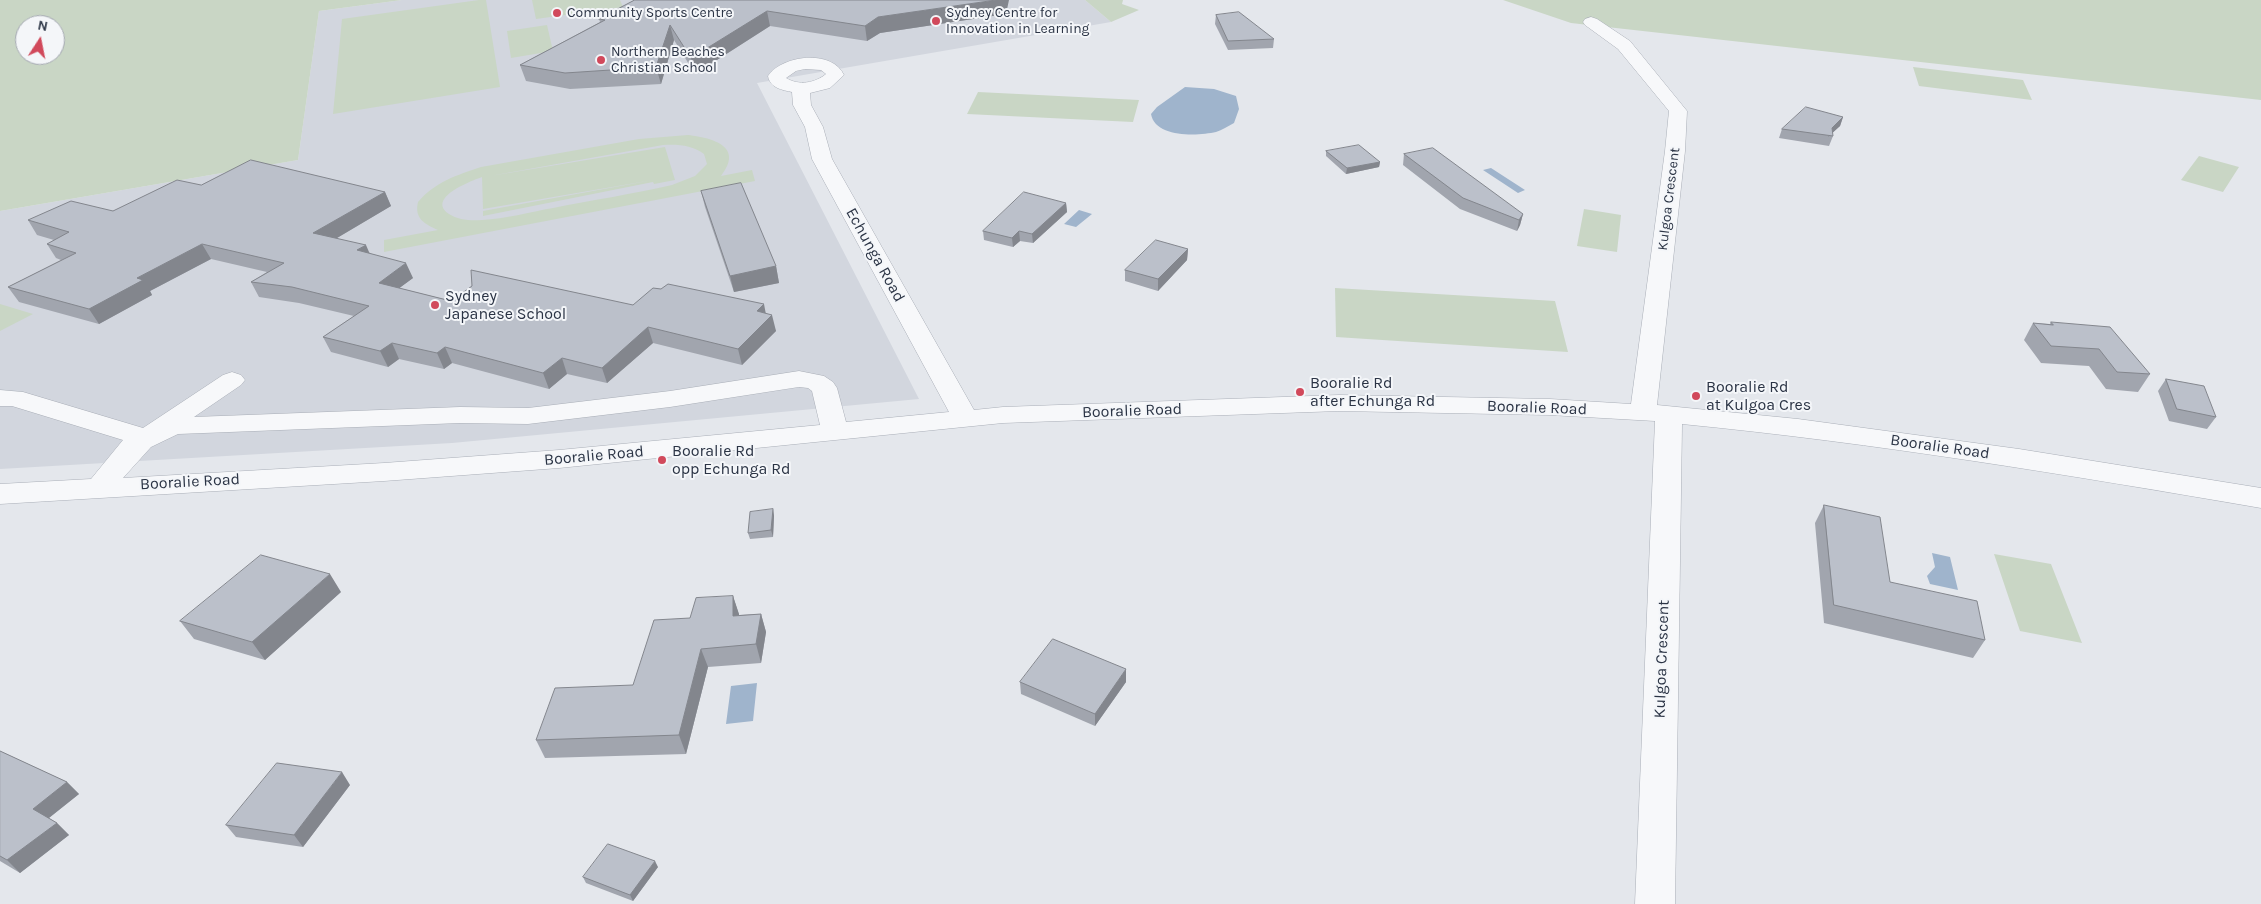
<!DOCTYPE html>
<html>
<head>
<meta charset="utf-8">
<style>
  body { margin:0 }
  #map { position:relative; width:2261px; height:904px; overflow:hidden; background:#e4e7ec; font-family:Karla,sans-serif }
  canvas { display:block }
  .north { position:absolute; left:15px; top:15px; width:50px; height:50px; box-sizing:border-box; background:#f4f6f9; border:1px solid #a4a8b1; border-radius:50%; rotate:11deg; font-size:14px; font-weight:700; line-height:20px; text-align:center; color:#2b3445 }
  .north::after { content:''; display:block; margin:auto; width:18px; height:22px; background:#d1495b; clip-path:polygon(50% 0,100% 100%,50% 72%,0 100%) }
</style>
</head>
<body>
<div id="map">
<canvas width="2261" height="904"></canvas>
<div class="north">N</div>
</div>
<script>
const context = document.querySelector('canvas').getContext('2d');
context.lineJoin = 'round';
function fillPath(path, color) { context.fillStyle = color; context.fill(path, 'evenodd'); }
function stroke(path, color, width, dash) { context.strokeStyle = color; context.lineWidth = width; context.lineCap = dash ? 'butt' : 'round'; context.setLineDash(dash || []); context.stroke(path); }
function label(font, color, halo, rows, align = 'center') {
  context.font = font + ' Karla,sans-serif'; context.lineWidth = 4; context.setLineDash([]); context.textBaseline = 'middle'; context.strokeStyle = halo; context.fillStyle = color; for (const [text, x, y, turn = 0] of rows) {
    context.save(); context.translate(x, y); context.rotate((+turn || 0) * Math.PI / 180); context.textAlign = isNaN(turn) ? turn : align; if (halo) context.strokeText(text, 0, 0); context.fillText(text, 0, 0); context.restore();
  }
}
fillPath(new Path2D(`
  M402,0H1085L1111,22L757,83L919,399L452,443L0,469V211L298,160L319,11Z`), '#d2d6de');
fillPath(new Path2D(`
  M0,0H402L319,11L298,160L0,211ZM25,25H55V55H25Z
  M479,0H486L500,87L333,114L342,19Z
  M532,0H620L623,7L536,19Z
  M1085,0H1123L1122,4L1139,10L1111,22Z
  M1503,0H2261V100L1571,23Z
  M547,25L553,51L511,58L507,31Z
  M1913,67L2023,80L2032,100L1919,86Z
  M978,92L1139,100L1133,122L967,114Z
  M688,135C714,138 744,147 721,176L752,170L755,181L384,252V240L438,230C425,224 414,219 418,202C435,182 457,175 481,167L639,139ZM663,145C678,144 692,145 704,154L707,164L695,176L672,185C633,194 593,200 553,208C530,212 505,219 482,220C471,221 458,220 449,214C426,198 471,181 482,177L483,209L653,180L483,211V216L653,182L654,184L675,180L665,147L490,176Z
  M2199,156L2239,167L2223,192L2181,180Z
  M1584,209L1621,215L1617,252L1577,246Z
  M1335,288L1555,301L1568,352L1336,337Z
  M0,304L33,314L0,331Z
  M1994,554L2051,564L2082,643L2020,631Z`), '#c9d6c5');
fillPath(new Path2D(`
  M1185,87L1214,89L1236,96L1239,109L1234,123C1228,126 1222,130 1216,132C1198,136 1155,138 1151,114L1157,107Z
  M1491,168L1525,190L1518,193L1483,170Z
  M1079,210L1092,214L1076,227L1064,224Z
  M1932,553L1950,557L1958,590L1930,584L1927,576L1935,567Z
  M757,683L753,721L726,724L731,686Z`), '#9fb4cc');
const minor = new Path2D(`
  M1591,17L1597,19L1630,41L1687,111L1685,151L1657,405L1798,419L2019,449L2261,488V508C2069,475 1876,443 1682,424L1675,904H1635L1655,421L1550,415L1339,411L1003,423L559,468L384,481L0,504V484L91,479L123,440L12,406H0V390L23,392L143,428L223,375L232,372L241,375L245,380L241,385L194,417L460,407L528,408L670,391L799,371L824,376L833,382L837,388L846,422L949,412L812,159L805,127L793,105L792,92C782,90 770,88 768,76C782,55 832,49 844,75L830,88L810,93L811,105L823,127L832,159L974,410L1003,407L1339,395L1550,399L1631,404L1665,151L1669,111L1618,49L1585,25L1583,22L1585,19ZM805,69L821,70L826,74C815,83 799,86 786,78L796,71ZM799,387L808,388L812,391L820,425L559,450L384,463L123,478L151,447L178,434L460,423L528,424L670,407Z`);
stroke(minor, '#a9aeb7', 1);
fillPath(minor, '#f7f8fa');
fillPath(new Path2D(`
  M635,0L1006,14L880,33L867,41L770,26L695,74L674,40L661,84L570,89L526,81L520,65L600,22L599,19Z
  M1216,15L1274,39L1273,48L1228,50L1215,24Z
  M1843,117L1840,126L1832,133L1833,136L1829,146L1779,138L1782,129Z
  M1326,151L1380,162L1379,167L1346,174L1326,156Z
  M1404,154L1523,214L1520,225L1517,231L1460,209L1403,165Z
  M201,185L385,192L391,206L337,238L370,253L413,278L399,288L451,301L633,305L766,313L776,331L742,365L653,343L607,383L567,374L549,389L452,363L444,369L399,359L388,367L331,352L323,337L354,316L299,303L259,297L251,282L267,272L211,259L150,291L152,295L99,324L19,302L8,287L61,260L56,258L47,244L54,240L37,235L28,220L113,211Z
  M701,191L776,266L779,283L734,292L705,207Z
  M1066,203L1067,212L1033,243L1020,241L1013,247L984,240L983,231Z
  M1188,249L1187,260L1158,291L1125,281V270Z
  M2051,322L2150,374L2138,392L2106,389L2089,366L2041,363L2024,340L2033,323L2050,324Z
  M2166,379L2216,417L2207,429L2169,421L2158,391Z
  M1824,505L1890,582L1985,640L1973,658L1824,623L1815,523Z
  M773,509L774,516L773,537L750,539L748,533Z
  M341,592L265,660L194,639L180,621Z
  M733,596L739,615L761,614L766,632L761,663L708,667L686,754L545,758L536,740L633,685Z
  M1020,682H1126L1095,726L1021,694Z
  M0,751L67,782L79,794L49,818L57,823L69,835L20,873L0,861Z
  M350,785L303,847L236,837L226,825Z
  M658,867L633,901L586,883L583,877Z`), '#a1a5ae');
fillPath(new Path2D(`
  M996,0H1009L1006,14L880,33L867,41L865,26L878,17Z
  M767,11L770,26L695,74L691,58Z
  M670,25L674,40L661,84L656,67Z
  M1843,117L1840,126L1828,137L1832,128Z
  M1380,162L1379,167L1346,174L1347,168Z
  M385,192L391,206L320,248L313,233Z
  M1066,203L1067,212L1033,243L1032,234Z
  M1523,214L1520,225L1517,231L1519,220Z
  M1019,231L1020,241L1013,247L1012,238Z
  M202,244L211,259L150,291L152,295L99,324L89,309L137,278Z
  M366,245L372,259L357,250Z
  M1188,249L1187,260L1158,291V279Z
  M406,263L413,278L386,298L379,283Z
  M776,266L779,283L734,292L730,276Z
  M764,304L767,320L757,311Z
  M772,315L776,331L742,365L738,349Z
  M648,327L653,343L607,383L602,368Z
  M392,343L399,359L388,367L380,351Z
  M445,347L452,363L444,369L437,353Z
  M562,358L567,374L549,389L543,373Z
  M773,509L774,516L773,537L771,530Z
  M330,574L341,592L265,660L252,642Z
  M733,596L739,614L738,634L733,616Z
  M761,614L766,632L761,663L756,644Z
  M701,649L708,667L686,754L679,735Z
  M1126,669V682L1095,726V714Z
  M342,772L350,785L303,847L294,835Z
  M67,782L79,794L45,821L33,809Z
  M57,823L69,835L20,873L7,860Z
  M655,861L658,867L633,901L630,895Z`), '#83868d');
const building = new Path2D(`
  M635,0H996L878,17L865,26L767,11L691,58L670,25L656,67L565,73L520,65L605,20L599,19Z
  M1239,12L1274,39L1228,41L1216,15Z
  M1806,107L1843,117L1832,128L1833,136L1782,129Z
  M1359,145L1380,162L1347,168L1326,151Z
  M1433,148L1523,214L1519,220L1463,198L1404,154Z
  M251,160L385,192L313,233L366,245L357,250L406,263L379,283L451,301L472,286L471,270L633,305L653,288L661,289L668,284L764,304L757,311L772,315L738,349L648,327L602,368L562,358L543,373L445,347L437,353L392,343L380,351L323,337L369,306L292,287L251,282L284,263L202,244L137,278L143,280L89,309L8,287L76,253L47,244L69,232L28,220L71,201L113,211L177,180L201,185Z
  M741,183L776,266L730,276L701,191Z
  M1024,192L1066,203L1032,234L1019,231L1012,238L983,231Z
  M1156,240L1188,249L1158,279L1125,270Z
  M2051,322L2110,327L2150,374L2117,372L2099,349L2051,346L2033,323L2053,325Z
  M2166,379L2204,386L2216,417L2177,409Z
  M1824,505L1880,517L1890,582L1977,601L1985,640L1834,605Z
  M773,509L771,530L748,533L750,512Z
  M261,555L330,574L252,642L180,621Z
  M733,596V616L761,614L756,644L701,649L679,735L536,740L555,688L633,685L654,620L690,618L696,598Z
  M1053,639L1126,669L1095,714L1020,682Z
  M0,751L67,782L33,809L57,823L7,860L0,856Z
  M277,763L342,772L294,835L226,825Z
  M608,844L655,861L630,895L583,877Z`);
fillPath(building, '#bbc0ca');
stroke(building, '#83868d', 1);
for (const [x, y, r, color] of [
  [557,13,5,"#d1495b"],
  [936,21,5,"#d1495b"],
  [601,60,5,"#d1495b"],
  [435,305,5,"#d1495b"],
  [1300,392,5,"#d1495b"],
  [1696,396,5,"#d1495b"],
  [662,460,5,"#d1495b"]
]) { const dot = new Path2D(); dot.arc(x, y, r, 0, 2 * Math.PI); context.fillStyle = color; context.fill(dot); stroke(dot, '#f4f6f9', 2); }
label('14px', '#2b3445', '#f4f6f9', [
  ["Community Sports Centre",567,13],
  ["Sydney Centre for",946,13],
  ["Innovation in Learning",946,29],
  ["Northern Beaches",611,52],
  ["Christian School",611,68]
], 'left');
label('14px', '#2b3445', '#f4f6f9', [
  ["Kulgoa Crescent",1669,199,-83]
]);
label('16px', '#2b3445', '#f4f6f9', [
  ["Echunga Road",875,255,61],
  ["Booralie Road",1537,408,2],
  ["Booralie Road",1132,411,-2],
  ["Booralie Road",1940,447,8],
  ["Booralie Road",594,456,-5],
  ["Booralie Road",190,482,-3],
  ["Kulgoa Crescent",1662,659,-88]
]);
label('16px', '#2b3445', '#f4f6f9', [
  ["Sydney",445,296],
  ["Japanese School",445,314],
  ["Booralie Rd",1310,383],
  ["after Echunga Rd",1310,401],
  ["Booralie Rd",1706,387],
  ["at Kulgoa Cres",1706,405],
  ["Booralie Rd",672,451],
  ["opp Echunga Rd",672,469]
], 'left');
</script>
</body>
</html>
